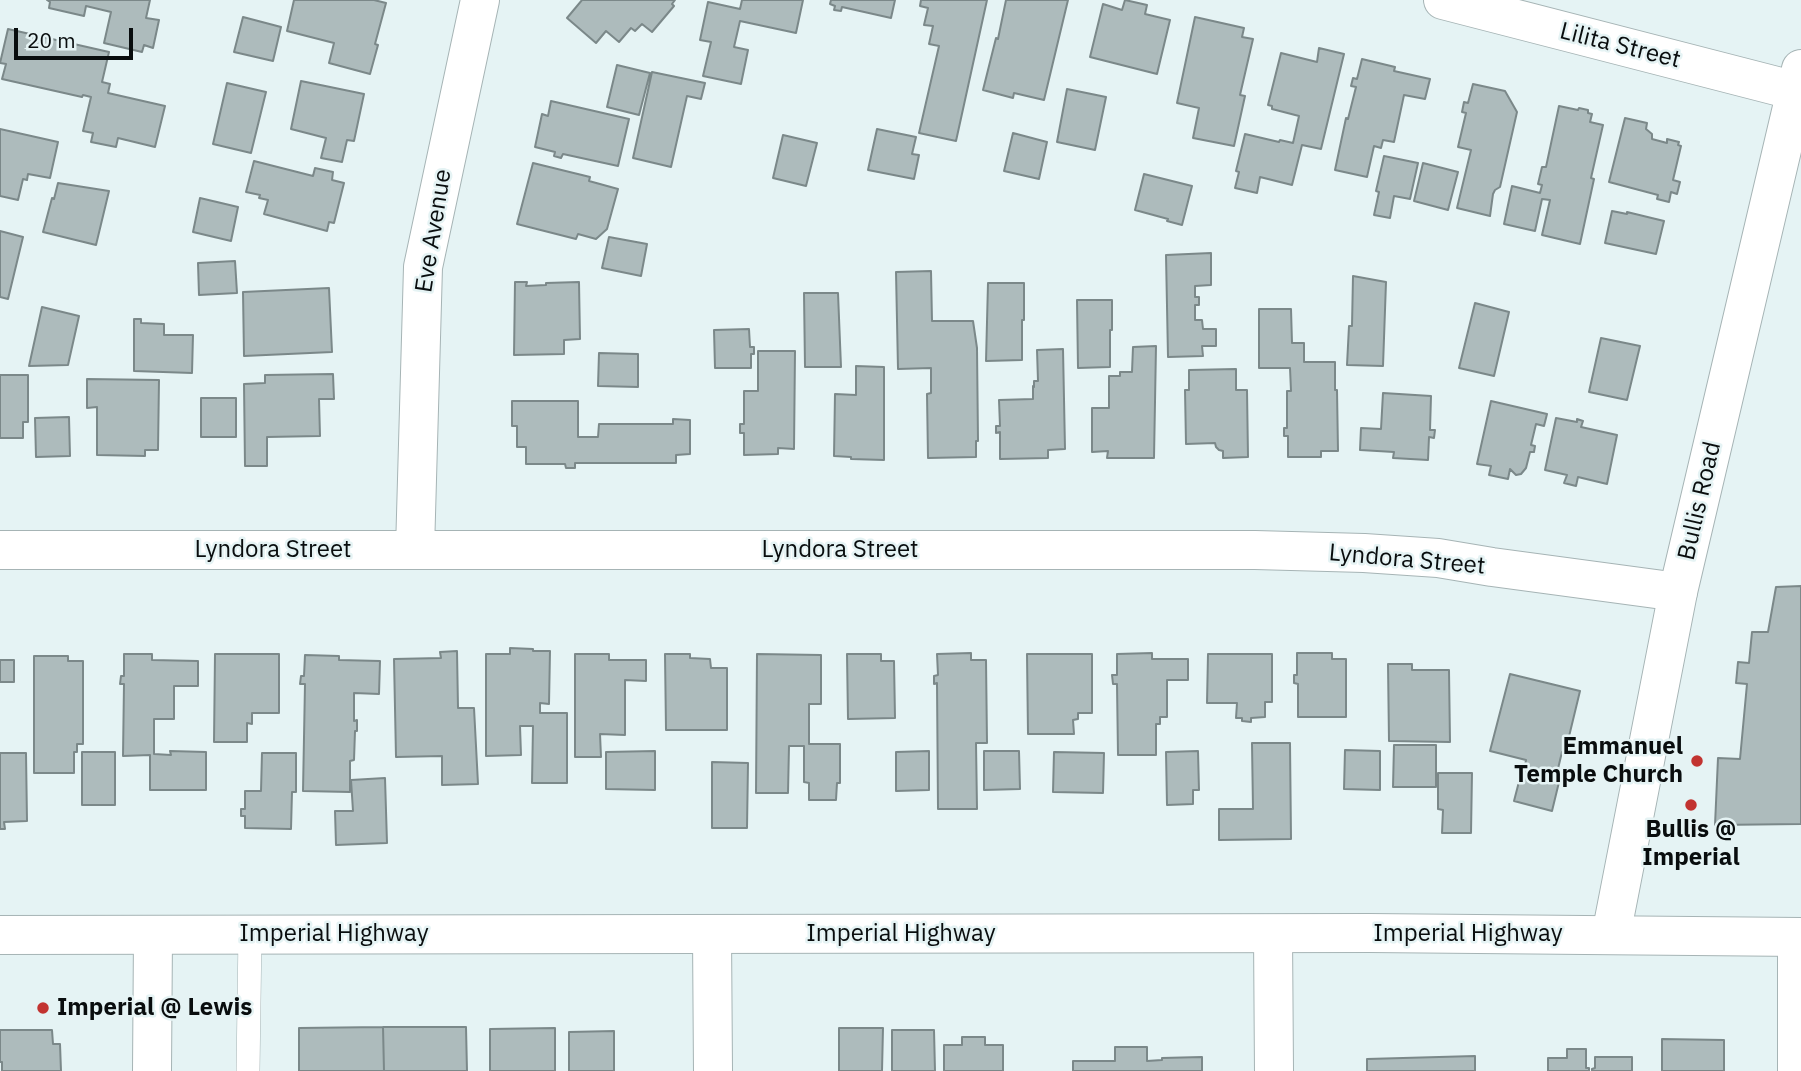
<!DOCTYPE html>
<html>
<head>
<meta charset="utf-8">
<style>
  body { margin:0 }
  #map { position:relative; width:1801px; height:1071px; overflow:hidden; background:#e5f3f4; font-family:"IBM Plex Sans",sans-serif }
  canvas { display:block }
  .scale { position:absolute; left:14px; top:28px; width:119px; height:32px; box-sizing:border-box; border:4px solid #090d0e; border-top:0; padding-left:9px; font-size:21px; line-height:24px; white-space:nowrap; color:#090d0e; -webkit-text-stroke:5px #e5f3f4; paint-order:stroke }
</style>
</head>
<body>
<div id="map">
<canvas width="1801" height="1071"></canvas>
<div class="scale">20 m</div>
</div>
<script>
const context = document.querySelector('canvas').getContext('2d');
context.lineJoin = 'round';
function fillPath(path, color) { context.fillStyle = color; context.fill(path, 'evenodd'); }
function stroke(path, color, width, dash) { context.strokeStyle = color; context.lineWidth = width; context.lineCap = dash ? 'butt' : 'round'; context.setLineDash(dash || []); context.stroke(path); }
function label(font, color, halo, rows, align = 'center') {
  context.font = font + ' "IBM Plex Sans",sans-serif'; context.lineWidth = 5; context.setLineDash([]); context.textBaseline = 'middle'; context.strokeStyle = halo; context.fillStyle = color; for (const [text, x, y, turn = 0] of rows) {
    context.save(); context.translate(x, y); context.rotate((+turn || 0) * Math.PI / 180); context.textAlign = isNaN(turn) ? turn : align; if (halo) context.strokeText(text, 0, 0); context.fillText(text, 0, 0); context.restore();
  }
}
const building = new Path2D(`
  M47,0H150L146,18L159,20L153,48L144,45L142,52L104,43L111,12L86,6L84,16L49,8L50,2Z
  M294,0H374L386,3L375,44L378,45L370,74L329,63L334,43L287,31Z
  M582,0H675L672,4L674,6L652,32L642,24L635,31L631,28L619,42L606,31L596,43L567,18Z
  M742,0H803L796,33L740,21L734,47L748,50L741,84L703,76L711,42L700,40L708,2L740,9Z
  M831,0H895L891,18L842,7L841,11L834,10L835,6L830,4Z
  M921,0H987L956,141L919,133L939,46L929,44L933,26L924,25L928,8L920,6Z
  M1006,0H1068L1044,100L1014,93L1013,98L983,90L996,38L998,39Z
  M1125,0L1147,5L1145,14L1170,20L1157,74L1090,57L1103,4L1122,10Z
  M243,17L281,27L273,61L234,52Z
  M1195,17L1244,28L1242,37L1253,39L1240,95L1245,96L1234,146L1193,138L1199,108L1177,103Z
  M8,29L109,52L102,82L110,84L108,93L165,106L155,147L118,138L116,147L91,142L93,133L83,131L91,97L83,95L82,97L2,79L6,64L0,63Z
  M1319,48L1344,54L1321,149L1302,145L1292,185L1260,177L1257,193L1235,188L1239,172L1236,171L1245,134L1279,142L1280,140L1293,143L1299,116L1272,109V106L1268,105L1281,53L1317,62Z
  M1362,59L1395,67L1394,71L1430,79L1425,99L1404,95L1394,142L1383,140L1381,148L1374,146L1367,177L1335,170L1346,118L1348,119L1356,87L1351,86L1353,78L1357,79Z
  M617,65L650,73L639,115L607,107Z
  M652,72L705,83L701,99L687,96L671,167L633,158Z
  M301,81L364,94L354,141L347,140L342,162L321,158L326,138L291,129Z
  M227,83L266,92L251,153L213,144Z
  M1473,84L1505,91L1517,112L1500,187L1495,190L1493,194L1490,216L1457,208L1471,150L1458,147L1466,113L1462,112L1464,102L1468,103Z
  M1067,89L1106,97L1095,150L1057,142Z
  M551,101L629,119L618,166L563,154L561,158L554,156L555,152L535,147L542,114L548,116Z
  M1559,106L1578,110L1579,108L1588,110V113L1592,114L1590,122L1603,125L1591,178L1594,179L1580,244L1542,235L1550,200L1542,199L1535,231L1504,224L1512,186L1540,193L1542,185L1538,184L1542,167H1546Z
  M1625,118L1647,123L1646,129L1652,134V139L1667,143V139L1679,142L1678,145L1681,146L1673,180L1680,182L1677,194L1671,192L1669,202L1657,199L1658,195L1609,182Z
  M0,129L58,142L50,178L28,174L27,180L23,179L18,200L0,196Z
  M877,129L916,137L912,154L919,155L914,179L868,170Z
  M1013,133L1047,142L1039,179L1004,171Z
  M783,135L817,143L806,186L773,178Z
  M1384,156L1418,163L1410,199L1394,196L1390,218L1374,215L1379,192L1376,191Z
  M254,161L313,176L315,168L333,172L332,180L344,183L334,223L329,222L327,231L264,214L268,200L259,198L260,195L246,192Z
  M533,163L590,177L589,181L618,189L607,229L596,239L578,234L576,239L517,224Z
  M1423,163L1458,172L1448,210L1414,201Z
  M1144,174L1192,186L1182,225L1167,221L1168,219L1135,210Z
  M58,183L109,191L96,245L43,232L52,198L54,199Z
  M200,198L238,207L231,241L193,232Z
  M1612,211L1627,214V212L1664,221L1656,254L1605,243Z
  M0,231L23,237L8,299L0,297Z
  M609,237L647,244L641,276L602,268Z
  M1211,253V285L1195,286V297H1199V305H1195V320H1202L1203,329H1216V346H1202L1203,356L1168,357L1166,255Z
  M235,261L237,293L199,295L198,263Z
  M931,271L932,321H973L977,348L978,441H976V457L928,458L927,394L931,393V368L898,369L896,272Z
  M1353,276L1386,282L1383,366L1347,365L1349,326H1352Z
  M515,282H527L526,286L546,285V283L579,282L580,339L564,340V354L514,355Z
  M988,283H1024V320H1022V360L986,361Z
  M329,288L332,352L244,356L243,292Z
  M804,293H838L841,367H805Z
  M1077,300H1112V330H1110V367L1078,368Z
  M1475,303L1509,312L1494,376L1459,368Z
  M42,307L79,316L68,365L29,366Z
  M1259,309H1291L1292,343H1304V362H1335V390H1337L1338,451H1321V457H1288V436H1284V428H1287V391H1291L1290,368H1259Z
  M134,319H141V323L164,324V335H193L192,373L134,371Z
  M749,329L750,347H754V354H751V368H715L714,330Z
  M1601,338L1640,346L1627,400L1589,392Z
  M1156,346L1154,458H1107L1108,451L1092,452V408H1109V376H1120V372H1132L1133,347Z
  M1063,349L1065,449L1048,450V458L1000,459V432L996,433V426H1000L999,400L1033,399V386L1034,387V381H1038L1037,350Z
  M758,351H795L794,449L778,448V454L744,455V433H740V424H744V391H758Z
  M599,353L638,354V387L598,386Z
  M856,366L884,367V460L851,459V457L834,456L835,394L856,395Z
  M1236,369V390H1247L1248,457L1223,458V451L1219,450L1216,447L1215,443L1186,444L1185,390H1189V370Z
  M333,374L334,399H319L320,436L267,437V466H245L244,384L265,383V375Z
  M0,375H28V422H23V438H0Z
  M87,379L159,380L158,450H145V456L97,455V407L87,408Z
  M1383,393L1431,396L1430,430H1435L1434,438L1429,437L1428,460L1393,458L1394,452L1360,450L1361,428L1381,429Z
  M201,398H236V437H201Z
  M512,401H578V437H598L599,424H673V419L690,420V454L676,455V463H575V468H566L565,464H526V447H517V426H512Z
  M1491,401L1547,414L1544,426L1536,424L1531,445L1535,446L1534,452H1530L1526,468L1521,474L1516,475L1510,469L1508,479L1489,475L1491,466L1477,464Z
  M69,417L70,456L36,457L35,418Z
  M1556,418L1577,422V419L1583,421L1581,427L1617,435L1607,484L1578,477L1576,486L1564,483L1567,475L1545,470Z
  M1801,586V824L1715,825L1718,758L1740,759L1747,684L1736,683L1738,662L1749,663L1752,632H1768L1776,587Z
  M510,648L533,649V651H550L549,704L540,703V713H567V783H532L533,726H520L521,755L486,756V654H510Z
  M457,651L458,708H474L478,784L442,785V756L396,757L394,659L441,658L440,652Z
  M971,653V660H986L987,743H976L977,809H938L937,683L934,684V676L938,675L937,654Z
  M1152,653V659H1188V680H1167V717H1160V724H1156V755H1118L1117,684H1113L1112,675H1117V654Z
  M1297,653H1332V659H1346V717H1298V684L1294,683V675H1297Z
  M124,654H152V660L198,661V686H174V719H154V754L171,755L170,751L206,752V790H150V755L123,756L124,684H120L121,676H124Z
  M215,654H279V713H252V724L247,723V742H214Z
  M575,654H609V660H646V681L625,680V735L600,734L601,757H575Z
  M665,654H690V658L710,659L711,668H727V730H666Z
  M757,654L821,655V704H809V744H840V783H837L836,800H809V783L804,782V746H789L788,793H756Z
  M847,654H881V661H894L895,718L848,719Z
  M1027,654H1092V713H1078V719L1073,720L1074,734H1028Z
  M1208,654H1272V702H1265V717L1251,718V722L1242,721V718H1236L1237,703H1207Z
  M305,655L339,656V660L380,661L379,694L354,693V721L357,720V731H355L354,760L350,761V792L303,791L305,684H300L301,676H304Z
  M34,656H68V661H83V744H77V752H74V773H34Z
  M0,660H14V682H0Z
  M1388,664H1412V670H1449L1450,742L1389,741Z
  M1510,674L1580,691L1565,753L1562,752L1556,777L1560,778L1552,811L1514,801L1522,770L1524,771L1526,760L1490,751Z
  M1252,743H1290L1291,839L1219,840V809H1253Z
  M1394,745H1436V787H1393Z
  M1345,750L1380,751V790L1344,789Z
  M655,751V790L606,789V752Z
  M929,751V790L896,791V752Z
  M984,751H1019L1020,789L984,790Z
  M1198,751L1199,790H1193V804L1167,805L1166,752Z
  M82,752H115V805H82Z
  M1054,752L1104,753L1103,793L1053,792Z
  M0,753H26L27,821L4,822L5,829H0Z
  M262,753H296V792H292L291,829L245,828V816H241V809H245V791H261Z
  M712,762L748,763L747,828H712Z
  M1438,773H1472L1471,833H1442L1443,810L1438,809Z
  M385,778L387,843L336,845L335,811H353L351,780Z
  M383,1027L384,1071H299V1028Z
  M383,1027H466L467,1071H384Z
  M555,1028V1071H490V1029Z
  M839,1028H883L882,1071H839Z
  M0,1030H52L53,1044H60L61,1071H2V1062H0Z
  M892,1030H934L935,1071H892Z
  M614,1031V1071H569V1032Z
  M962,1037H985V1045H1003V1071H944V1045H962Z
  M1662,1039L1724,1040V1071H1662Z
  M1115,1047H1147V1061L1162,1060V1058L1202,1057V1071H1073V1061H1115Z
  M1567,1049H1586V1068H1589V1071H1548V1058H1567Z
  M1475,1056V1071H1367V1059Z
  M1595,1057H1632V1071H1592V1069L1595,1068Z`);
fillPath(building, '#adbbbc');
stroke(building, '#7b8889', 2);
const service = new Path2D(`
  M248,1071L250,934`);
const minor = new Path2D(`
  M1443,0L1796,91
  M0,550H1255L1364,553L1438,558L1492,567L1678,592
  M415,550L423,267L480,0
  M712,934L713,1071
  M1273,934L1274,1071
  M152,1071L153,935
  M1797,1071V937`);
const tertiary = new Path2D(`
  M1611,935L1678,592L1801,69`);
const primary = new Path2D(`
  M0,935L1369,933L1801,937`);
stroke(service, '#a6b4b5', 24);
stroke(minor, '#a6b4b5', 40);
stroke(tertiary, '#a6b4b5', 40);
stroke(primary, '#a6b4b5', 40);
stroke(service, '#fff', 23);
stroke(minor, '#fff', 38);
stroke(tertiary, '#fff', 38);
stroke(primary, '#fff', 38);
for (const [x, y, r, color] of [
  [1697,761,7,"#c23330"],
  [1691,805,7,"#c23330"],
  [43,1008,7,"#c23330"]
]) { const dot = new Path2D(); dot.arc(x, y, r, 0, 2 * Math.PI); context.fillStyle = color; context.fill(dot); stroke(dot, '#e5f3f4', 2.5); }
label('24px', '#090d0e', '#e5f3f4', [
  ["Lilita Street",1620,46,14],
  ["Eve Avenue",434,231,-81],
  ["Bullis Road",1700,501,-77],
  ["Lyndora Street",273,550],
  ["Lyndora Street",840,550],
  ["Lyndora Street",1407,560,5],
  ["Imperial Highway",334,934],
  ["Imperial Highway",901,934],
  ["Imperial Highway",1468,934]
]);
label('bold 24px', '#090d0e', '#e5f3f4', [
  ["Emmanuel",1683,747],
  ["Temple Church",1683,775],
  ["Bullis @",1691,830,"center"],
  ["Imperial",1691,858,"center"],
  ["Imperial @ Lewis",57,1008,"left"]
], 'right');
</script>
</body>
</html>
